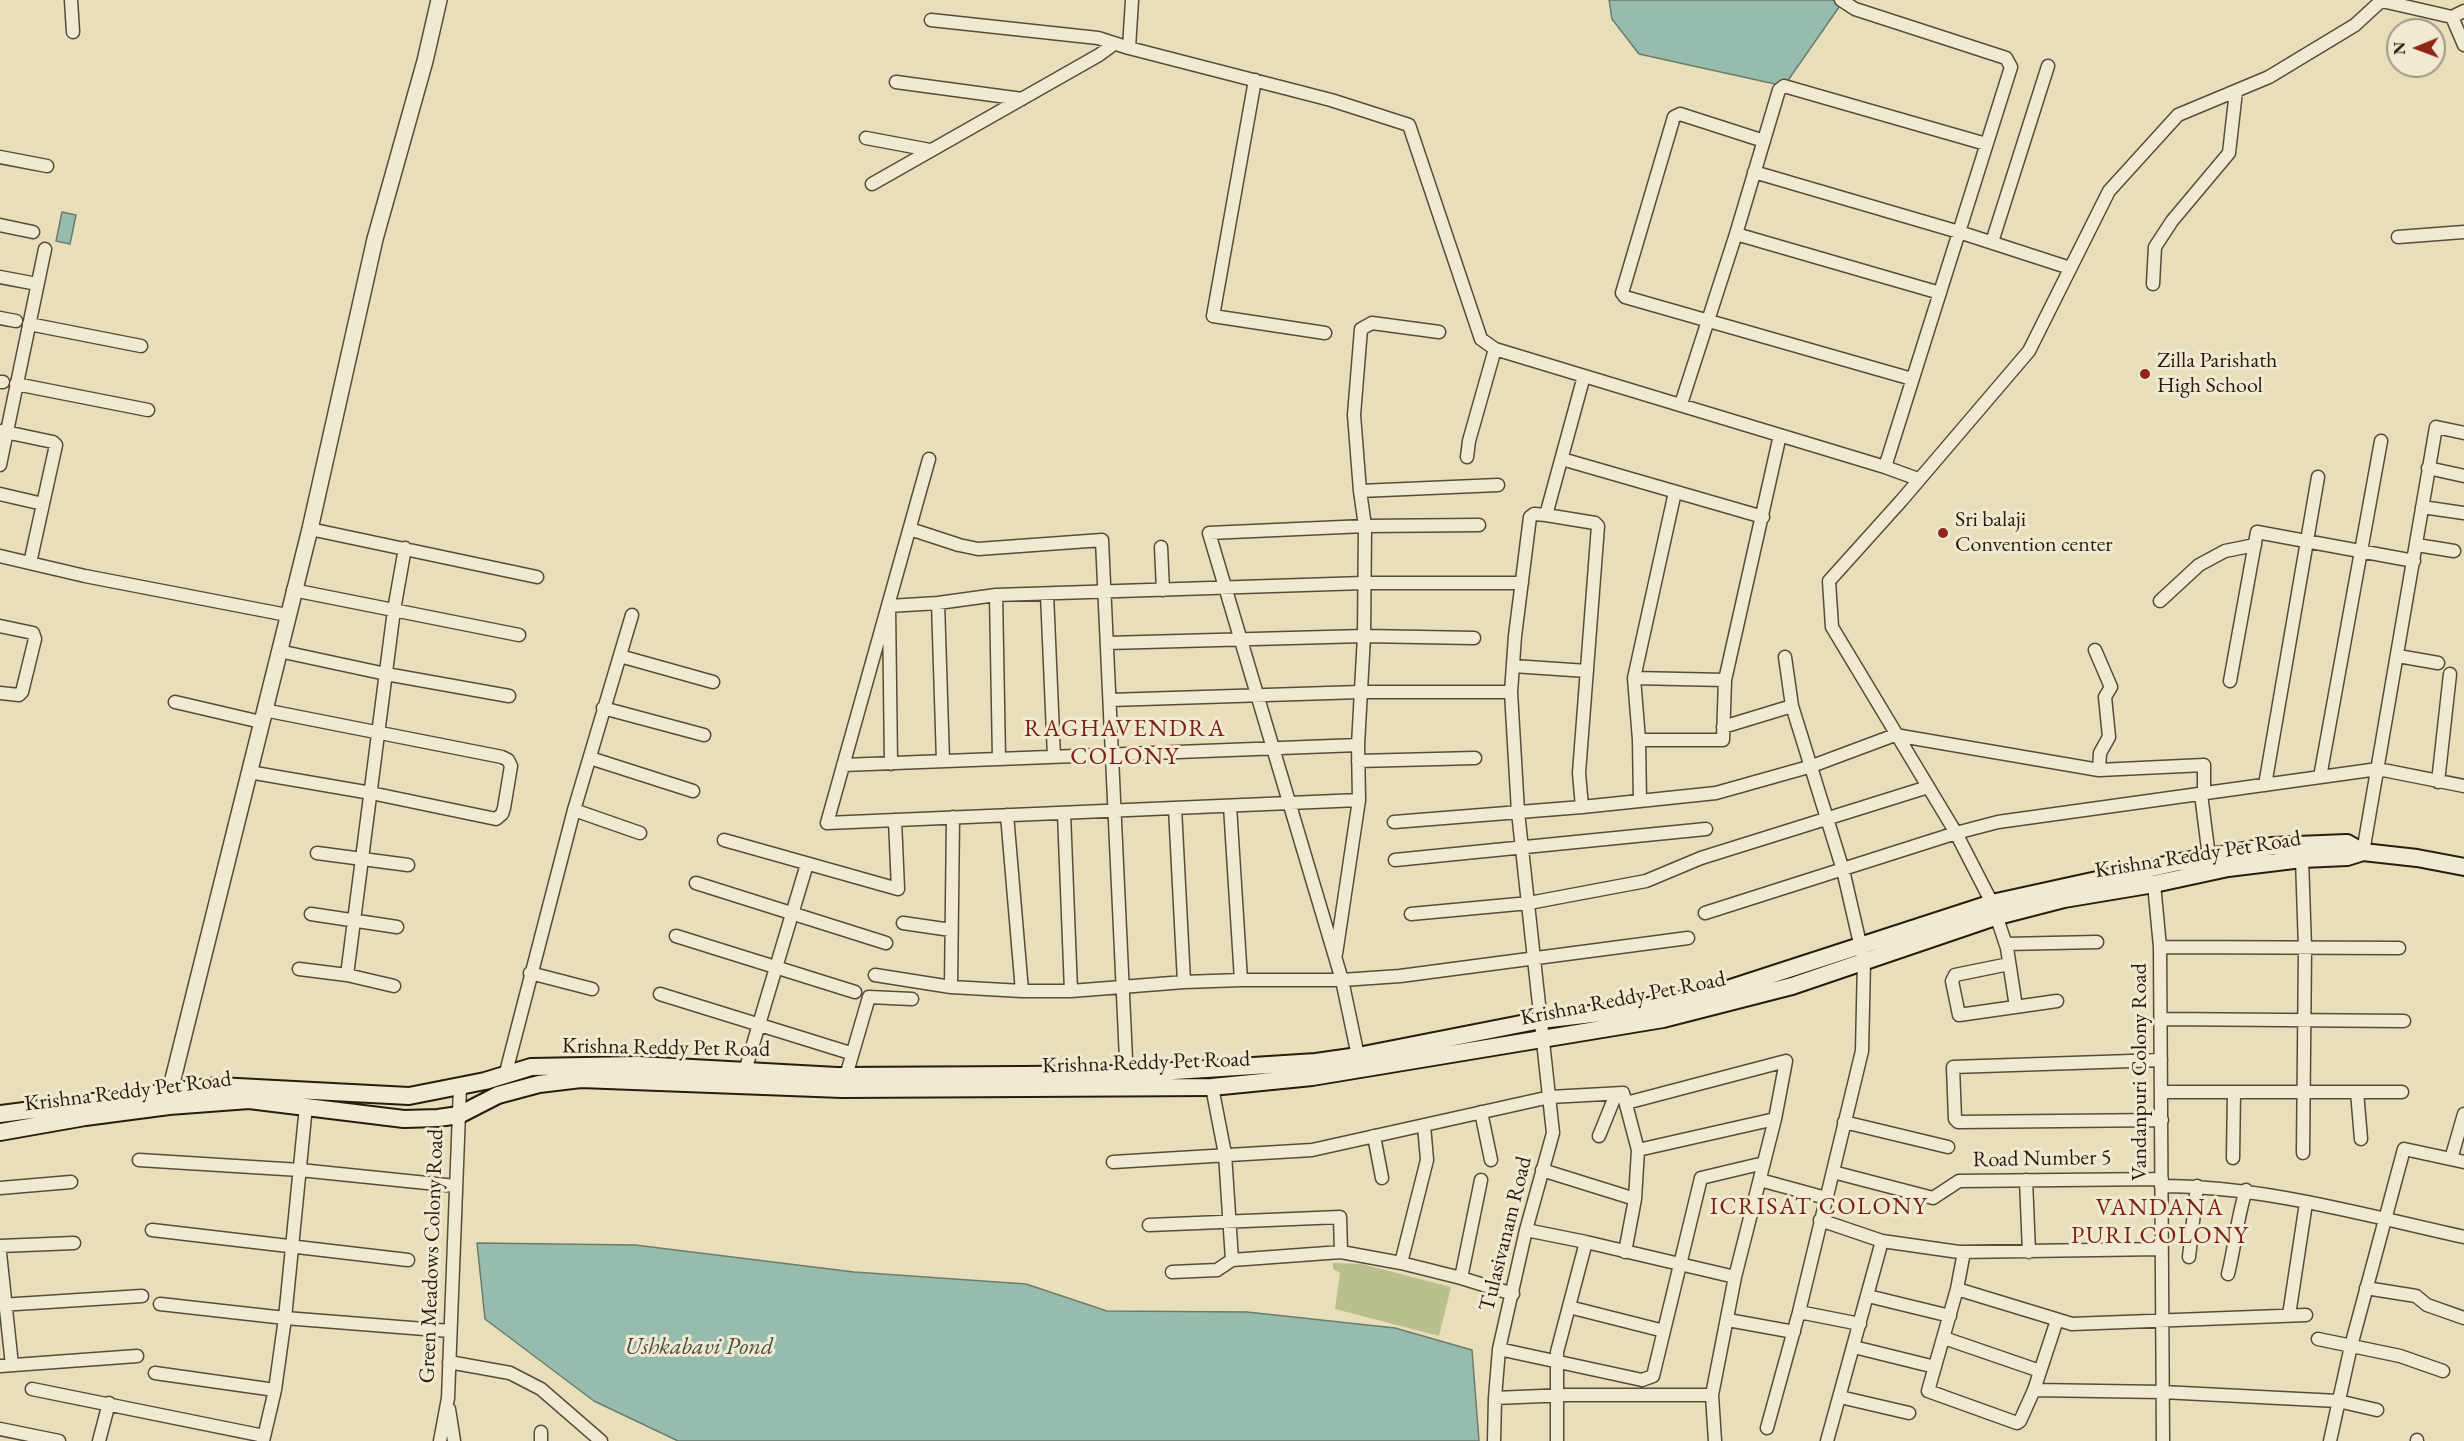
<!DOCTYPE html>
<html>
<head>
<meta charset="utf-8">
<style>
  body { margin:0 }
  #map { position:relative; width:2464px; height:1441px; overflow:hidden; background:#e8deba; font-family:"EB Garamond",serif }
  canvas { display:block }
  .north { position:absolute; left:2386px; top:18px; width:60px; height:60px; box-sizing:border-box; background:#f0ead2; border:2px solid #a09883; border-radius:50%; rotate:269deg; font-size:16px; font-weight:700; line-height:24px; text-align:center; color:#281c0c }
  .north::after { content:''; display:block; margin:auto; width:21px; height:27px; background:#8f2418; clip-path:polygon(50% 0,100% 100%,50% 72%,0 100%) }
</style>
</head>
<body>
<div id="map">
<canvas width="2464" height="1441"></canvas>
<div class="north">N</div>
</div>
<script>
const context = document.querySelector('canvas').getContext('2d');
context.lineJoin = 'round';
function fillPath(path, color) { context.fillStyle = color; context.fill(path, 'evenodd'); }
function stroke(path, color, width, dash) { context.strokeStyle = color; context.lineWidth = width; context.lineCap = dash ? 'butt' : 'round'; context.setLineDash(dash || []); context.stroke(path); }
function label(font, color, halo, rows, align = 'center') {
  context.font = font + ' "EB Garamond",serif'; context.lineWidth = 6; context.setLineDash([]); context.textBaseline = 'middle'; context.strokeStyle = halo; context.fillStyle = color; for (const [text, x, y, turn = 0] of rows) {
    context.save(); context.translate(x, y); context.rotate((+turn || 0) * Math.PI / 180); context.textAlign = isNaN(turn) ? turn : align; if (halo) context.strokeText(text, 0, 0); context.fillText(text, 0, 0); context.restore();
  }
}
fillPath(new Path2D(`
  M1333,1263L1362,1264L1451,1287L1439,1336L1335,1309L1340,1273L1333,1269Z`), '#b9c08d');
const water = new Path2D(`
  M1609,0H1844L1784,86L1639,54L1612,19Z
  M62,212L76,215L70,244L56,241Z
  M477,1243L635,1245L854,1272L1026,1284L1107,1311L1247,1312L1395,1328L1472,1350L1479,1441H678L594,1401L485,1319Z`);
fillPath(water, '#97bcae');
stroke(water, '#6b7c6d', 1.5);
const minor = new Path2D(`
  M71,0L73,32
  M1841,0L1855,9L2006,58L2011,67L1885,467
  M2382,1L2452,17L2464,45
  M2452,17L2464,11
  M931,20L1098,38L1129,48L1331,100L1409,125L1481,339L1495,349L1885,467L1918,479
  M1129,48L1132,0
  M1255,80L1213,316L1325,333
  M896,82L1022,99
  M866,138L930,150
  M1764,141L1680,114L1674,117L1622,293L1625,297L1912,379
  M0,157L47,166
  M1754,172L1959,232L2070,268
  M872,184L1099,55L1114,44
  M0,225L33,232
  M1736,234L1940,293
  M2398,237L2464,232
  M1992,242L2048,66
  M0,277L37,284
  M2153,284L2155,247L2172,221L2229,153L2236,91
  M0,318L16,321
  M29,324L141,346
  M0,382H3
  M16,384L148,410
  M1681,404L1736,234L1779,90L1784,86L1986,144
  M1,431L53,442L56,445L30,563
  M1467,457L1469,441L1495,349
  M929,459L827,823L1359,800
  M1562,459L1763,517
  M0,465L45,249
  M2428,468L2464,476
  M1360,491L1498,485
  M0,494L43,504
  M2422,507L2464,513
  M1546,515L1595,523L1598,526L1579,773L1582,807
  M310,529L537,577
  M910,529L959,545L978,549L1102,540L1127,1081
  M2417,545L2454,551
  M1161,547L1163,590
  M0,556L85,576L287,615
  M293,590L519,635
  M1047,594L1054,757
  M996,595L999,759
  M2160,601L2199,565L2225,551L2255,545
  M938,603L943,761
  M0,626L33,633L35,639L22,692L19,695L0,693
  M1107,643L1364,636L1474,638
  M2095,650L2111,687L2105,697L2109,737L2100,753L2099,770
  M279,651L386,674L509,696
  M620,656L713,682
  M2398,656L2438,663
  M1513,666L1587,671
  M1634,678L1725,680
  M2230,681L2257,532L2414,561
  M1110,700L1360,692H1511
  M175,702L261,722
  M603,708L704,735
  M1723,727L1792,706
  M1639,740H1723L1725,680L1780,435
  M590,758L693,791
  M1358,761L1475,758
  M891,764L889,606L938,603L996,595L1364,583H1522
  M843,765L1358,745
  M249,772L371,793L496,819L502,814L504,808L511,766L508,760L502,757L264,710
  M2320,777L2381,441
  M2438,782L2450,674
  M2265,785L2318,477
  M2201,794L2209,857
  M1640,801L1639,740L1634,678L1675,492
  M1230,806L1241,980
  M1175,808L1184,982
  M574,810L640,833
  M1064,813L1071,991
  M1007,815L1022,991
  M1394,822L1582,807L1716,793L1812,766L1895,735L2099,770L2204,765V793
  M724,840L898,889L895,820
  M2363,852L2436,427L2464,433
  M317,853L408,865
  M2302,859L2305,948L2303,1153
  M1395,860L1706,829
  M696,883L886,943
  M2154,884L2160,947L2163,1441
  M1705,913L1956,833L1998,822L2378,769L2464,786
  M311,914L397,927
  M1411,914L1529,903L1646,881L1701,858L1928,787
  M903,923L951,930
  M676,936L855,992
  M2006,944L2097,942
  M2160,947L2399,948
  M1336,954L1359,800L1358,745L1364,636L1365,526L1360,491L1354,415L1361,329L1372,323L1439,332
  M2009,964L1955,975L1952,981L1959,1015L2057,1001
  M299,969L347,975L394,986
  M530,973L592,989
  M347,975L394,610L405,548
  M875,975L951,987L1022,991H1071L1184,982L1241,980H1342L1400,976L1688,938
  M951,987L953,817
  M660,994L847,1052
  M2016,1007L2007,948L1992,903L1956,833L1832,627L1829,581L1901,501L2029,351L2109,191L2178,115L2269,77L2355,25L2382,0
  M2161,1019L2404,1021
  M1358,1056L1342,980L1209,533L1365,526L1479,525
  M2161,1060L1953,1067L1955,1119L1958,1122L2162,1120
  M745,1071L807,864
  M505,1076L574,810L632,615
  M846,1076L869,997L912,999
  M1212,1087L1225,1154L1232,1260
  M2161,1092H2402
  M2357,1092L2361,1139
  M1626,1103L1786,1061L1775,1119L1735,1277L1712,1395L1715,1441
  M1481,1112L1491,1160
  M1844,1122L1948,1147
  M1374,1136L1382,1178
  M1599,1136L1616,1094
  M1638,1150L1775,1119
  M2233,1158L2234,1092
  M2451,1159L2464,1114
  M139,1160L300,1170L456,1186
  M1113,1162L1312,1150L1550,1097L1623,1093L1638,1150L1635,1199L1625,1252
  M1542,1170L1635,1199
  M1833,1172L1933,1198L1959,1181L2162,1179
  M1760,1180L1826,1198
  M2026,1180L2029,1252
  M2161,1186C2264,1186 2364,1215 2464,1237
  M0,1188L71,1182
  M1820,1220L1882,1241L1959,1252L2162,1249
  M1149,1225L1340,1217L1341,1252
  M152,1230L408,1260
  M1526,1230L1586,1242L1735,1277
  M0,1246L74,1243
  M1964,1252L1957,1289L2072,1324L2306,1315
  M0,1253L12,1365
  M2189,1257L2197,1186
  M1401,1263L1427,1160L1424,1125
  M1172,1272L1217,1270L1232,1260L1341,1252L1401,1263L1461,1278L1513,1294
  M2228,1274C2235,1246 2237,1218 2246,1190
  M1461,1278L1481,1180
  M2366,1288L2416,1296L2427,1305L2464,1318
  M1957,1289L1928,1391L2017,1423L2020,1421L2034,1390L2057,1320
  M1868,1296L1950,1316
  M160,1304L285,1318L450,1331
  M0,1305L142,1296
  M1569,1307L1664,1331
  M1799,1312L1860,1324
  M2289,1315L2306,1203
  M1728,1320L1794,1332
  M1944,1338L2040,1371
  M2318,1339L2400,1356L2443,1371
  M1854,1347L1935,1367
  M1499,1349L1642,1380L1653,1376L1701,1178L1764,1163
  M449,1362L510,1373L541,1389L601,1441
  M0,1366L137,1356
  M155,1373L275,1390
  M32,1389L264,1436
  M2034,1390L2162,1392L2338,1401L2377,1410
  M1840,1397L1909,1413
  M1495,1398L1566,1395H1712
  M449,1409L454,1441
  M1767,1428L1799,1312L1862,1051L1864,961L1843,870L1792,706L1785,657
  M0,1429L59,1441
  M541,1432V1441
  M99,1441L109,1403
  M263,1441L275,1390L285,1318L306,1106
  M440,1441L448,1398L460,1087
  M1494,1441L1495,1398L1499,1349L1526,1230L1553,1133L1518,812L1511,692L1515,636L1530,517L1534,514L1546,515L1584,376
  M1557,1441V1352L1586,1242
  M1827,1441L1882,1241
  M2330,1441L2351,1346L2404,1149L2464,1162
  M2417,1441V1440`);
const tertiary = new Path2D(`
  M170,1091L310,529L375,239L425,61L439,0`);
const secondary = new Path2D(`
  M0,1114L218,1086L409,1096L485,1081L531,1067L638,1065L837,1076L1023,1075L1127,1074L1316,1062L1358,1056L1541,1020L1626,1010L1709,995L1992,903L2179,862L2272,846L2347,843L2363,852L2417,858L2464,867
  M0,1132L85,1117L169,1106L249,1100L404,1119L438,1118L459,1115L498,1095L539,1084L581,1079L842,1089L1212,1087L1312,1077L1663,1019L1792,986L1998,916L2064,899L2154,884L2228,868L2302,859L2347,857L2363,852`);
stroke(minor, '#584c38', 15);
stroke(tertiary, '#584c38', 18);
stroke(secondary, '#281c0c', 20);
stroke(minor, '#f0ead2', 12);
stroke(tertiary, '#f0ead2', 15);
stroke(secondary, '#f0ead2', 16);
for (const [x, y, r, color] of [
  [2145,374,6,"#8f2418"],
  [1943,533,6,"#8f2418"]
]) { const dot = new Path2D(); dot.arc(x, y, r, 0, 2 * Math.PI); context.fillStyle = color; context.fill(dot); stroke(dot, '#f0ead2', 2); }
label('22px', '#281c0c', '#f0ead2', [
  ["Zilla Parishath",2157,361],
  ["High School",2157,386],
  ["Sri balaji",1955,520],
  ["Convention center",1955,545]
], 'left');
label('22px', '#281c0c', '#f0ead2', [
  ["Krishna Reddy Pet Road",2198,855,-9],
  ["Krishna Reddy Pet Road",1623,999,-11],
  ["Krishna Reddy Pet Road",666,1048,1],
  ["Krishna Reddy Pet Road",1146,1063,-2],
  ["Vandanpuri Colony Road",2140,1072,-90],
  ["Krishna Reddy Pet Road",128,1092,-7],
  ["Road Number 5",2042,1159,-1],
  ["Tulasivanam Road",1506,1234,-76],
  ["Green Meadows Colony Road",432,1256,-88]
]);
context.letterSpacing = '1.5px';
label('24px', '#7a1f14', '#f0ead2', [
  ["RAGHAVENDRA",1125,729],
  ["COLONY",1125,757],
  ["ICRISAT COLONY",1819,1207],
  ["VANDANA",2160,1208],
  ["PURI COLONY",2160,1236]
]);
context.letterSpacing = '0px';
label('italic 24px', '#494c3d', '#f0ead2', [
  ["Ushkabavi Pond",699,1347]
]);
</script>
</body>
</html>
